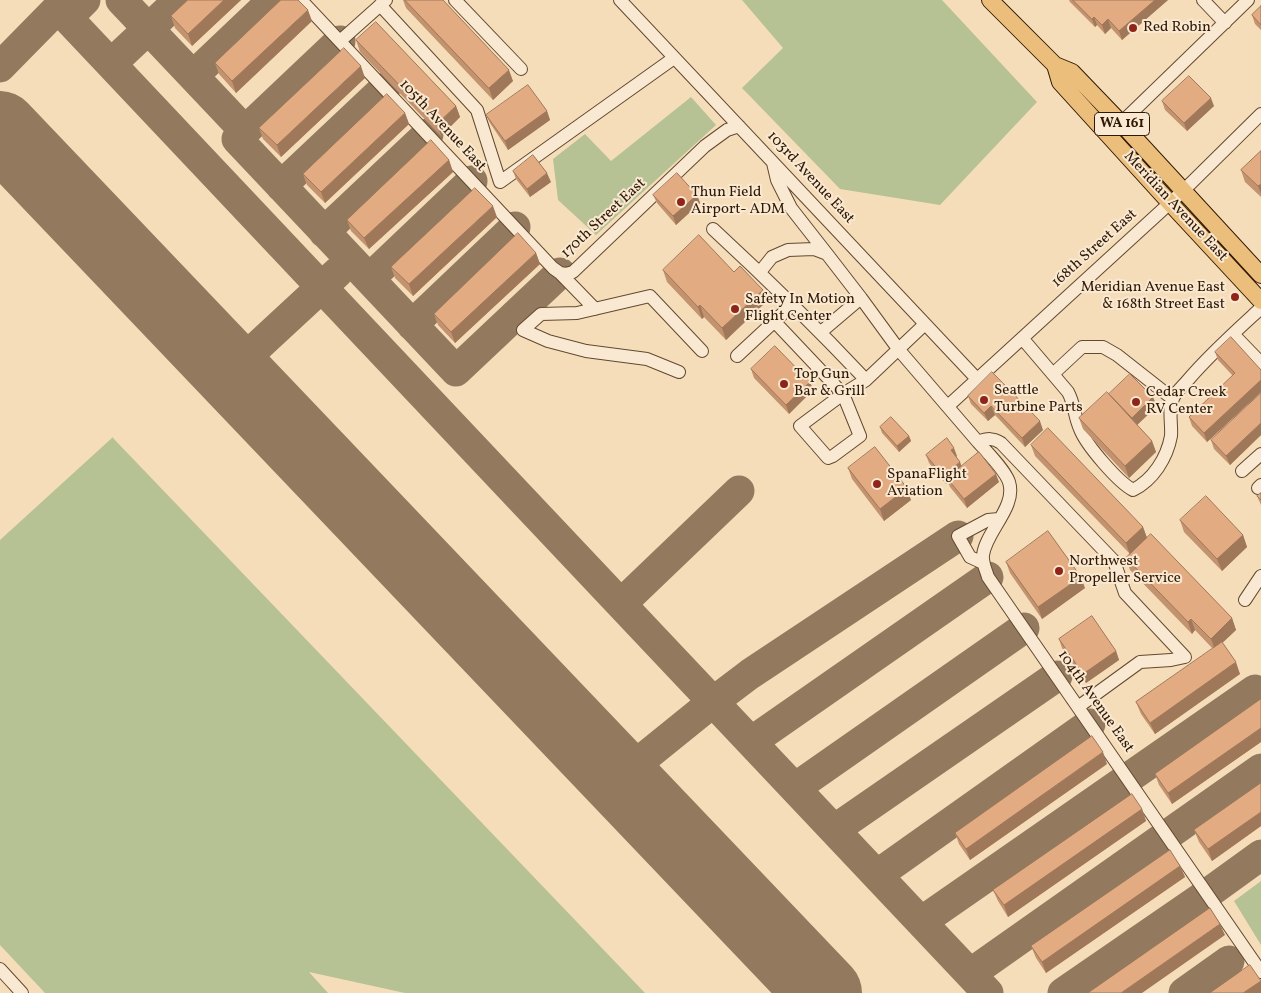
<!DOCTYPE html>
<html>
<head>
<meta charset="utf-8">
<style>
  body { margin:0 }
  canvas { display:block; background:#f6ddb9 }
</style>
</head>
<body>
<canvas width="1261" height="993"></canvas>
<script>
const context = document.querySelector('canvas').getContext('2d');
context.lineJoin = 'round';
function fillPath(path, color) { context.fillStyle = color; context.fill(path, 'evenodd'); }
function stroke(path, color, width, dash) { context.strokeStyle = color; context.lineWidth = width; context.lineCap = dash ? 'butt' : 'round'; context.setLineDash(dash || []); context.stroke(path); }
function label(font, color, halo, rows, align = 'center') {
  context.font = font + ' Vollkorn,serif'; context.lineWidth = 4; context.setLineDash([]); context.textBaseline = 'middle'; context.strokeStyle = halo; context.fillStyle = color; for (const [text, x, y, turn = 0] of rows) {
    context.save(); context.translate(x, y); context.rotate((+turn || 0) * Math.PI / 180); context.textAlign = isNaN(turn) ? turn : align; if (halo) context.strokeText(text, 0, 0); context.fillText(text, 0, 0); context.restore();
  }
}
fillPath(new Path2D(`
  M742,0H942L1037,102L940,205L840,189L742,88L783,48Z
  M691,97L716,125L596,235L558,200L553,159L585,134L611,161Z
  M113,437V438L645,993H405L309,972L328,993H45L0,945V540Z
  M1261,881V945L1234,901Z`), '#b6c294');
stroke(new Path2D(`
  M121,0L245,131L237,139L456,371L560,273
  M67,18L85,0
  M111,64L179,0
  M0,67L58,8L988,993
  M193,76L273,0
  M245,131L340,41
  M281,186L385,88
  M324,232L428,134
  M369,279L472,181
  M412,325L515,227
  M231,371L338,272
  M621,604L739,491
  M751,742L988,577
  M619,778L713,702L750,674L958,536
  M795,788L1024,628
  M834,830L1057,676
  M877,875L1090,724
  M921,922L1255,690
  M970,974L1261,769
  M1063,993L1207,894L1261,855
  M1184,993L1229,961`), '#937a5e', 31);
stroke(new Path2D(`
  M0,129L824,993`), '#937a5e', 76);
const minor = new Path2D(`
  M301,0L553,268L560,273L595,309
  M455,0L521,69
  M620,0L977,379
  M1203,0L1225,23
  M380,5L477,110L500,182L674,58
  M340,41L386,0
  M1121,123L1248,0
  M773,163L777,180L791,208L827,254
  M713,229C766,278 817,328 866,380
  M760,272L772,257L788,250L814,249L827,254L861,298
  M560,273L566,274L573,272L705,146L727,130L739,126
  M774,321L843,394L800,426L828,458L833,456L860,436L843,394L866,380L925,324
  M821,332L861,298L899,350L978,442C988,438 993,438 1001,443L1114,561L1125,593L1185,657L1171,660L1140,662L1078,707
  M1233,334L1261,363
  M1022,338L1068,392C1075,405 1074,416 1080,429C1086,445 1118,482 1133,490C1153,480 1167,458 1171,436C1172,425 1168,408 1173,398C1176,392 1183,386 1188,380C1210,354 1236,331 1261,308
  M737,356L793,304
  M679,372L647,359L586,351L548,341L523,330L541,314L577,313L650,296L702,351
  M1053,374L1082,347H1103L1117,355L1173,399
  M948,406L1183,191L1261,114
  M978,442C987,452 1005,470 1009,482C1017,507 986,531 983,555C982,563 986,570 988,577L1261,972
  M1242,471L1261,454
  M1258,488L1261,485
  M983,563L970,557L958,536L988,520L999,519
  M1245,600L1261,576
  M0,969L22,993`);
const major = new Path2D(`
  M990,0L1055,65L1072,72L1121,123L1261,275
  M1055,65L1060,82L1170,203L1261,301`);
stroke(minor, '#624930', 14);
stroke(major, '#301803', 18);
stroke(minor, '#f9e9d2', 12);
stroke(major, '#ebbe7c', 16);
fillPath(new Path2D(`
  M188,0H241L192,46L175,28L171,16Z
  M403,0H405L513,81L493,100L406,8Z
  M1069,0H1168L1122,40L1111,28L1105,34L1097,25L1095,27L1070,2Z
  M1261,6V30L1255,24L1252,15Z
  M312,21L236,93L219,74L215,63Z
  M356,40L456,106L460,117L441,136L360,52Z
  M365,78L281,157L263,139L259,128Z
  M1162,101L1214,106L1187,131L1165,110Z
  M547,111L550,120L508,150L490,123L486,115Z
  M405,113L409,124L325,203L307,185L303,174Z
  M1261,151V197L1245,182L1241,170Z
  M449,160L453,172L369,249L351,231L347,220Z
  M513,171L551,182L530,197L516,179Z
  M653,195H697L700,203L676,225L657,203Z
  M497,217L413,296L395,278L391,267Z
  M536,253L540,264L455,343L438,325L434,314Z
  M663,270L734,272L763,290L767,301L726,340L704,317L702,319L667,282Z
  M1215,352L1261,370V392L1207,442L1192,426L1189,417L1233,376L1218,360Z
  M751,369L810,382L813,390L789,414L754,378Z
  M1261,393V435L1230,465L1214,449L1211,440Z
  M1109,394L1157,406L1137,425L1152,441L1156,452L1129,478L1083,429L1079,418Z
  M968,396L1043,430L1025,447L995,415L988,421L971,404Z
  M880,427L909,436L911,441L899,452L882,433Z
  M1031,445L1143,527L1147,538L1232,618L1236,630L1222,643L1240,674L1155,734L1141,714L1136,702L1213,649L1195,630L1192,634L1130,570L1126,558L1130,554L1035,456Z
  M926,455L957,456L956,457L960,462L961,466L999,482L967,508L950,487L948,482L946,484L929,463Z
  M848,468L911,500L884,521L852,479Z
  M1261,493V505L1257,496Z
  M1180,520L1243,535L1247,547L1222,571L1184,532Z
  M1006,562L1085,588L1042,619L1010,573Z
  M1059,639L1116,651L1119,660L1086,683L1062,648Z
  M1261,699V742L1172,804L1159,785L1155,774Z
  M1107,764L970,860L959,844L955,833Z
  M1261,783V826L1212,861L1199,842L1194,830Z
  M1142,809L1146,821L1008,917L998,901L993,890Z
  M1180,866L1185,877L1046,973L1036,958L1031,946Z`), '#c3936f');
fillPath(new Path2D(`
  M224,0H241L192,46L188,34Z
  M1155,0H1168L1122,40L1119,31Z
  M308,10L312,21L236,93L232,81Z
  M1094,17L1097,25L1095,27L1092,19Z
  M1108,19L1111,28L1105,34L1102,25Z
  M361,66L365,78L281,157L277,145Z
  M509,70L513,81L493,100L489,88Z
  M1211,98L1214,106L1187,131L1184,123Z
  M456,106L460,117L441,136L437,124Z
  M547,111L550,120L508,150L505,141Z
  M405,113L409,124L325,203L321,192Z
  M449,160L453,172L369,249L364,238Z
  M547,173L551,182L530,197L527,189Z
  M1261,184V194L1258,186Z
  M697,195L700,203L676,225L673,216Z
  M493,206L497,217L413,296L409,284Z
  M536,253L540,264L455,343L451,332Z
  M763,290L767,301L726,340L722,328Z
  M700,305L704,317L702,319L698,307Z
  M1261,380V392L1207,442L1204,433Z
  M810,382L813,390L789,414L786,405Z
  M1153,397L1157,406L1134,428L1131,419Z
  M991,406L995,415L988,421L984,413Z
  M1040,421L1043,430L1025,447L1022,438Z
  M1261,423V435L1230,465L1226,456Z
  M909,436L911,441L899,452L897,446Z
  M1152,441L1156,452L1129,478L1125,466Z
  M954,448L957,456L954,459L951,450Z
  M960,462L963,471L947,478L948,482L946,484L943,476Z
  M996,474L999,482L967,508L964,499Z
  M907,488L911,500L884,521L880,509Z
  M1143,527L1147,538L1130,555L1126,543Z
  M1243,535L1247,547L1222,571L1217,559Z
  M1081,577L1085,588L1042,619L1038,607Z
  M1232,618L1236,630L1215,650L1211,639Z
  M1191,619L1195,630L1192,634L1188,622Z
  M1116,651L1119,660L1086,683L1083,674Z
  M1236,662L1240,674L1155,734L1150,723Z
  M1261,728V742L1172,804L1168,793Z
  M1103,752L1107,764L970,860L966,849Z
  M1142,809L1146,821L1008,917L1004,905Z
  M1261,812V826L1212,861L1208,849Z
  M1180,866L1185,877L1046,973L1042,962Z
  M1220,924L1225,935L1142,993H1121Z
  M1261,981V993H1243Z`), '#9f785a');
const building = new Path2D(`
  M188,0H224L188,34L171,16Z
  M281,0H298L308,10L232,81L215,63Z
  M405,0H443L509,70L489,88Z
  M1073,0H1155L1119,31L1108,19L1102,25L1094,17L1092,19Z
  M1261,6V25L1252,15Z
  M376,22L456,106L437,124L356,40Z
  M344,48L361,66L277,145L259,128Z
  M1189,76L1211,98L1184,123L1162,101Z
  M528,85L547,111L505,141L486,115Z
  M387,94L405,113L321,192L303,174Z
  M431,140L449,160L364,238L347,220Z
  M1261,151V184L1258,186L1241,170Z
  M533,155L547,173L527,189L513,171Z
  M677,173L697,195L673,216L653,195Z
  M475,188L493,206L409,284L391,267Z
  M518,233L536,253L451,332L434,314Z
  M699,235L734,272L740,266L763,290L722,328L700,305L698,307L663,270Z
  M1231,337L1261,370V380L1204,433L1189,417L1235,373L1215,352Z
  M775,346L810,382L786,405L751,369Z
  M992,372L1040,421L1022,438L991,406L984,413L968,396Z
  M1130,374L1153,397L1132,418L1109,394Z
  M1107,392L1152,441L1125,466L1079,418Z
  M1261,393V423L1226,456L1211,440Z
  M891,417L909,436L897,446L880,427Z
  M1048,428L1143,527L1126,543L1031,445Z
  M947,438L954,448L951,450L960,462L943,476L926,455Z
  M875,447L907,488L880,509L848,468Z
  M979,452L996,474L964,499L947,478Z
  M1261,493V500L1257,496Z
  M1206,496L1243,535L1217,559L1180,520Z
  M1048,531L1081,577L1038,607L1006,562Z
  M1151,534L1232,618L1211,639L1191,619L1188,622L1126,558Z
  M1092,616L1116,651L1083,674L1059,639Z
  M1222,642L1236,662L1150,723L1136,702Z
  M1261,699V728L1168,793L1155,774Z
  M1092,736L1103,752L966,849L955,833Z
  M1261,783V812L1208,849L1194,830Z
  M1132,794L1142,809L1004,905L993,890Z
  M1170,850L1180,866L1042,962L1031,946Z
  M1210,908L1220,924L1121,993H1088Z
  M1250,965L1261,981L1243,993H1210Z`);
fillPath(building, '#e3ab81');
stroke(building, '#9f785a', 1);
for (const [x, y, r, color] of [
  [1133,28,5,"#8f2418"],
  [681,202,5,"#8f2418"],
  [1235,297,5,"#8f2418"],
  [735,309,5,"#8f2418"],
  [784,384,5,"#8f2418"],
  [984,400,5,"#8f2418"],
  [1136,402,5,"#8f2418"],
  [877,484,5,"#8f2418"],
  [1059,571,5,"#8f2418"]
]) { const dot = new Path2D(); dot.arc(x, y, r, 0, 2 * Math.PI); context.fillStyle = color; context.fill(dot); stroke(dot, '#f9e9d2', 2); }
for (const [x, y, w] of [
  [1122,124,55]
]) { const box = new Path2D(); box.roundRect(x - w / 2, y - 11.5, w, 23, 4); context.fillStyle = '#f9e9d2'; context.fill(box); stroke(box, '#301803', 1); }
label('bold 14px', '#301803', null, [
  ["WA 161",1122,124]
]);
label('15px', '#301803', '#f9e9d2', [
  ["Red Robin",1143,28],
  ["Thun Field",691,193],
  ["Airport- ADM",691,210],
  ["Meridian Avenue East",1225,288,"right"],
  ["& 168th Street East",1225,305,"right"],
  ["Safety In Motion",745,300],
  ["Flight Center",745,317],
  ["Top Gun",794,375],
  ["Bar & Grill",794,392],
  ["Seattle",994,391],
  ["Turbine Parts",994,408],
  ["Cedar Creek",1146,393],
  ["RV Center",1146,410],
  ["SpanaFlight",887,475],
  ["Aviation",887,492],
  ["Northwest",1069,562],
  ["Propeller Service",1069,579]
], 'left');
label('15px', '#301803', '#f9e9d2', [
  ["105th Avenue East",442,126,47],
  ["103rd Avenue East",810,178,47],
  ["Meridian Avenue East",1175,207,47],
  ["170th Street East",604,219,-43],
  ["168th Street East",1095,249,-42],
  ["104th Avenue East",1095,702,55]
]);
</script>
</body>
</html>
